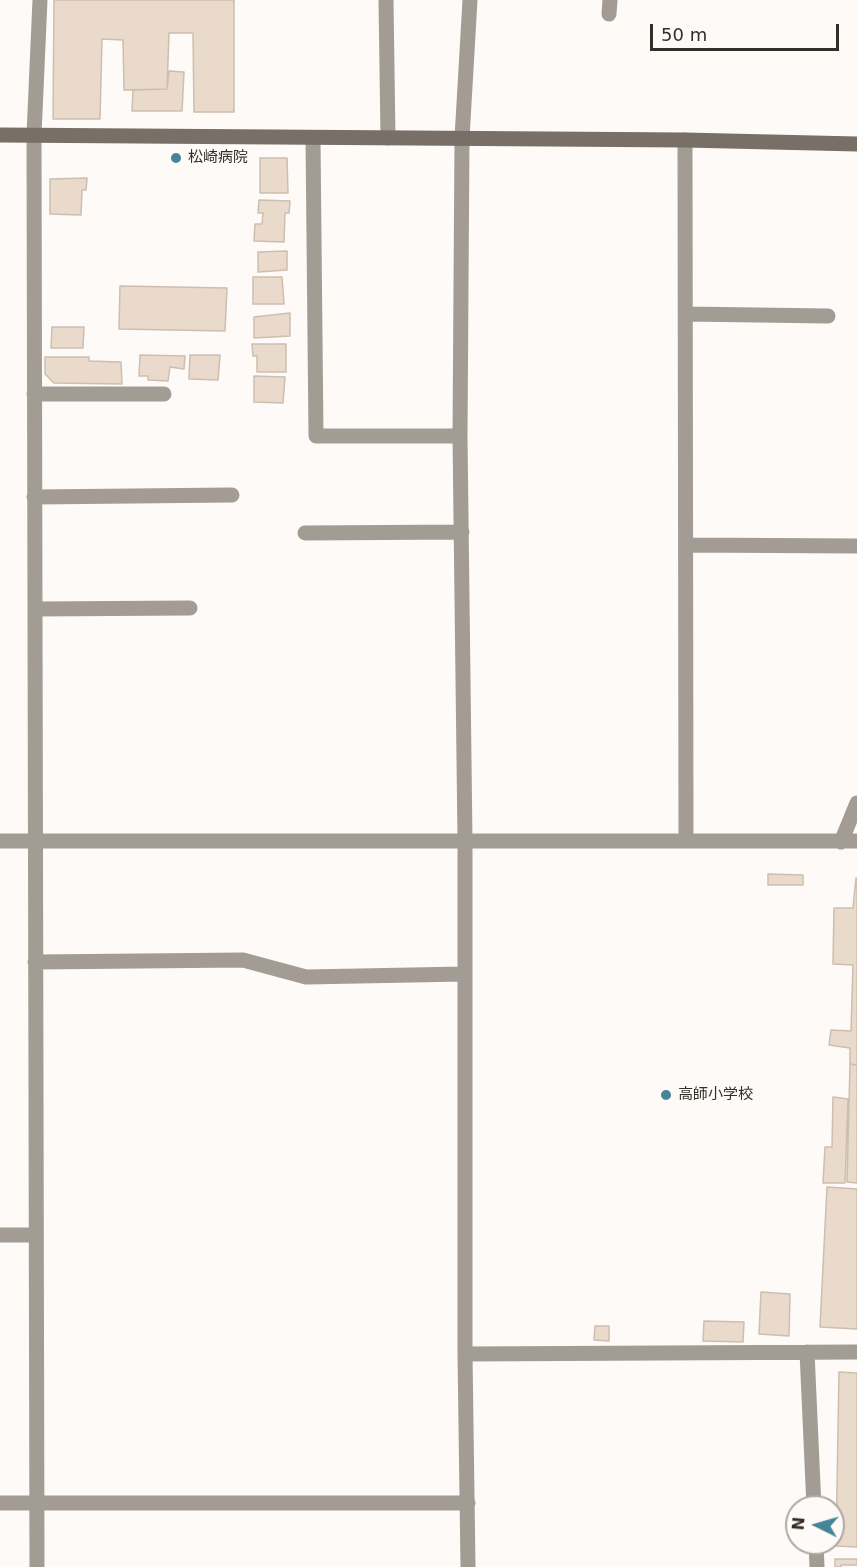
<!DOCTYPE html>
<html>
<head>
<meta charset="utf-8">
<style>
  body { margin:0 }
  #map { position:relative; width:857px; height:1567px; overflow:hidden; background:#fdfaf7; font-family:"DejaVu Sans",sans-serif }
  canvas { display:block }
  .north { position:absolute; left:785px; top:1495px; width:60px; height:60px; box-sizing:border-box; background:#fdfaf7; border:2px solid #ada8a4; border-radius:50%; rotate:275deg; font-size:16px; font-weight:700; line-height:24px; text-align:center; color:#342e28 }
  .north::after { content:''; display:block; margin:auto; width:21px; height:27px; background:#448598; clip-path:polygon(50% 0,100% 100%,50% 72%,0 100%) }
  .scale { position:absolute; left:650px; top:24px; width:189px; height:27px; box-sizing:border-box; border:3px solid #342e28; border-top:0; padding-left:8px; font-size:18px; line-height:21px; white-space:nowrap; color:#342e28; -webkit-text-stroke:4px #fdfaf7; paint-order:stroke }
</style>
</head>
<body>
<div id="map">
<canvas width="857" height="1567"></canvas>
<div class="north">N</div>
<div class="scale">50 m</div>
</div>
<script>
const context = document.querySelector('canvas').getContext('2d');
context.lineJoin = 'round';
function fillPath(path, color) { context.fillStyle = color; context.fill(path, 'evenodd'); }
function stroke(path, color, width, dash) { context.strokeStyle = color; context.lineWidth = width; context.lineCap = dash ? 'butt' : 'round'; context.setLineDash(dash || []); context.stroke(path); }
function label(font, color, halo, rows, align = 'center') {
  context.font = font + ' "DejaVu Sans","Noto Sans JP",sans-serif'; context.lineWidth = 4.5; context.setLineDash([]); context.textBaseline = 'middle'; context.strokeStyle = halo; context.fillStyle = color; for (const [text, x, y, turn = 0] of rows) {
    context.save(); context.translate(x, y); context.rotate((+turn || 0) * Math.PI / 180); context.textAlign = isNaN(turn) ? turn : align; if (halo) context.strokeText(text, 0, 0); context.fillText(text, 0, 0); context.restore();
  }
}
const building = new Path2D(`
  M54,0H234V112H194L193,33H169L167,89L124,90L123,40L102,39L100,119H53Z
  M169,71L184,72L182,111H132L133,90L167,89Z
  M260,158H287L288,193H260Z
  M87,178L86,190H82L81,215L50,214V179Z
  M259,200L290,201L289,213H285L284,242L254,241L255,224H262L263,213H258Z
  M287,251V270L258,272V252Z
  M253,277H282L284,304H253Z
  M120,286L227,288L225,331L119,329Z
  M290,313V336L254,338V317Z
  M52,327H84L83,348H51Z
  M252,344H286V372H257V356H253Z
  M140,355L185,356L184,369L170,367L168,381L148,380V376H139Z
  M190,355H220L218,380L189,379Z
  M45,357H89V361L121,362L122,384L54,383L45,374Z
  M254,376L285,377L283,403L254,402Z
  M768,874L803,875V885H768Z
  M856,878H857V1065L850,1064V1048L829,1045L831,1030L851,1031L853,965L833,964L834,908H853Z
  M850,1064L857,1065V1183L847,1182Z
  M833,1097L848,1099L845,1183H823L825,1147H832Z
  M827,1187L857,1189V1329L820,1327Z
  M761,1292L790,1294L789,1336L759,1334Z
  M704,1321L744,1322L743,1342L703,1341Z
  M595,1326H609V1341L594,1340Z
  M839,1372L857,1373V1547L836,1546Z
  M835,1559H857V1565H841V1567H835Z`);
fillPath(building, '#eadacc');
stroke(building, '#cdbeb0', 1.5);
stroke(new Path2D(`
  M386,0L388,138
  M609,14L610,0
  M313,139L316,436H460
  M685,140L686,841
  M686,314L828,316
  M34,394H164
  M34,497L232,495
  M305,533L462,532
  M687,545L857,546
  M35,609L190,608
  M0,841H465L460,436L462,138L470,0
  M841,842L857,803
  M35,962L243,960L306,977L465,974
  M0,1235H36
  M807,1352L814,1507
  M465,1354L857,1352
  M0,1503H468
  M816,1543L817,1567
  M37,1567L34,135L40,0
  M468,1567L465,1354V841H857`), '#a29c95', 15);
stroke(new Path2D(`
  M0,135L685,140L857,144`), '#786f66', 15);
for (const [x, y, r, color] of [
  [176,158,6,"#448598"],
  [666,1095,6,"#448598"]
]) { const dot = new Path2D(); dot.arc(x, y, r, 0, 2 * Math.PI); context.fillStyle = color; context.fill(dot); stroke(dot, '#fdfaf7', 2); }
label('15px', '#342e28', '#fdfaf7', [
  ["松崎病院",188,158],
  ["高師小学校",678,1095]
], 'left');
</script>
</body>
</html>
